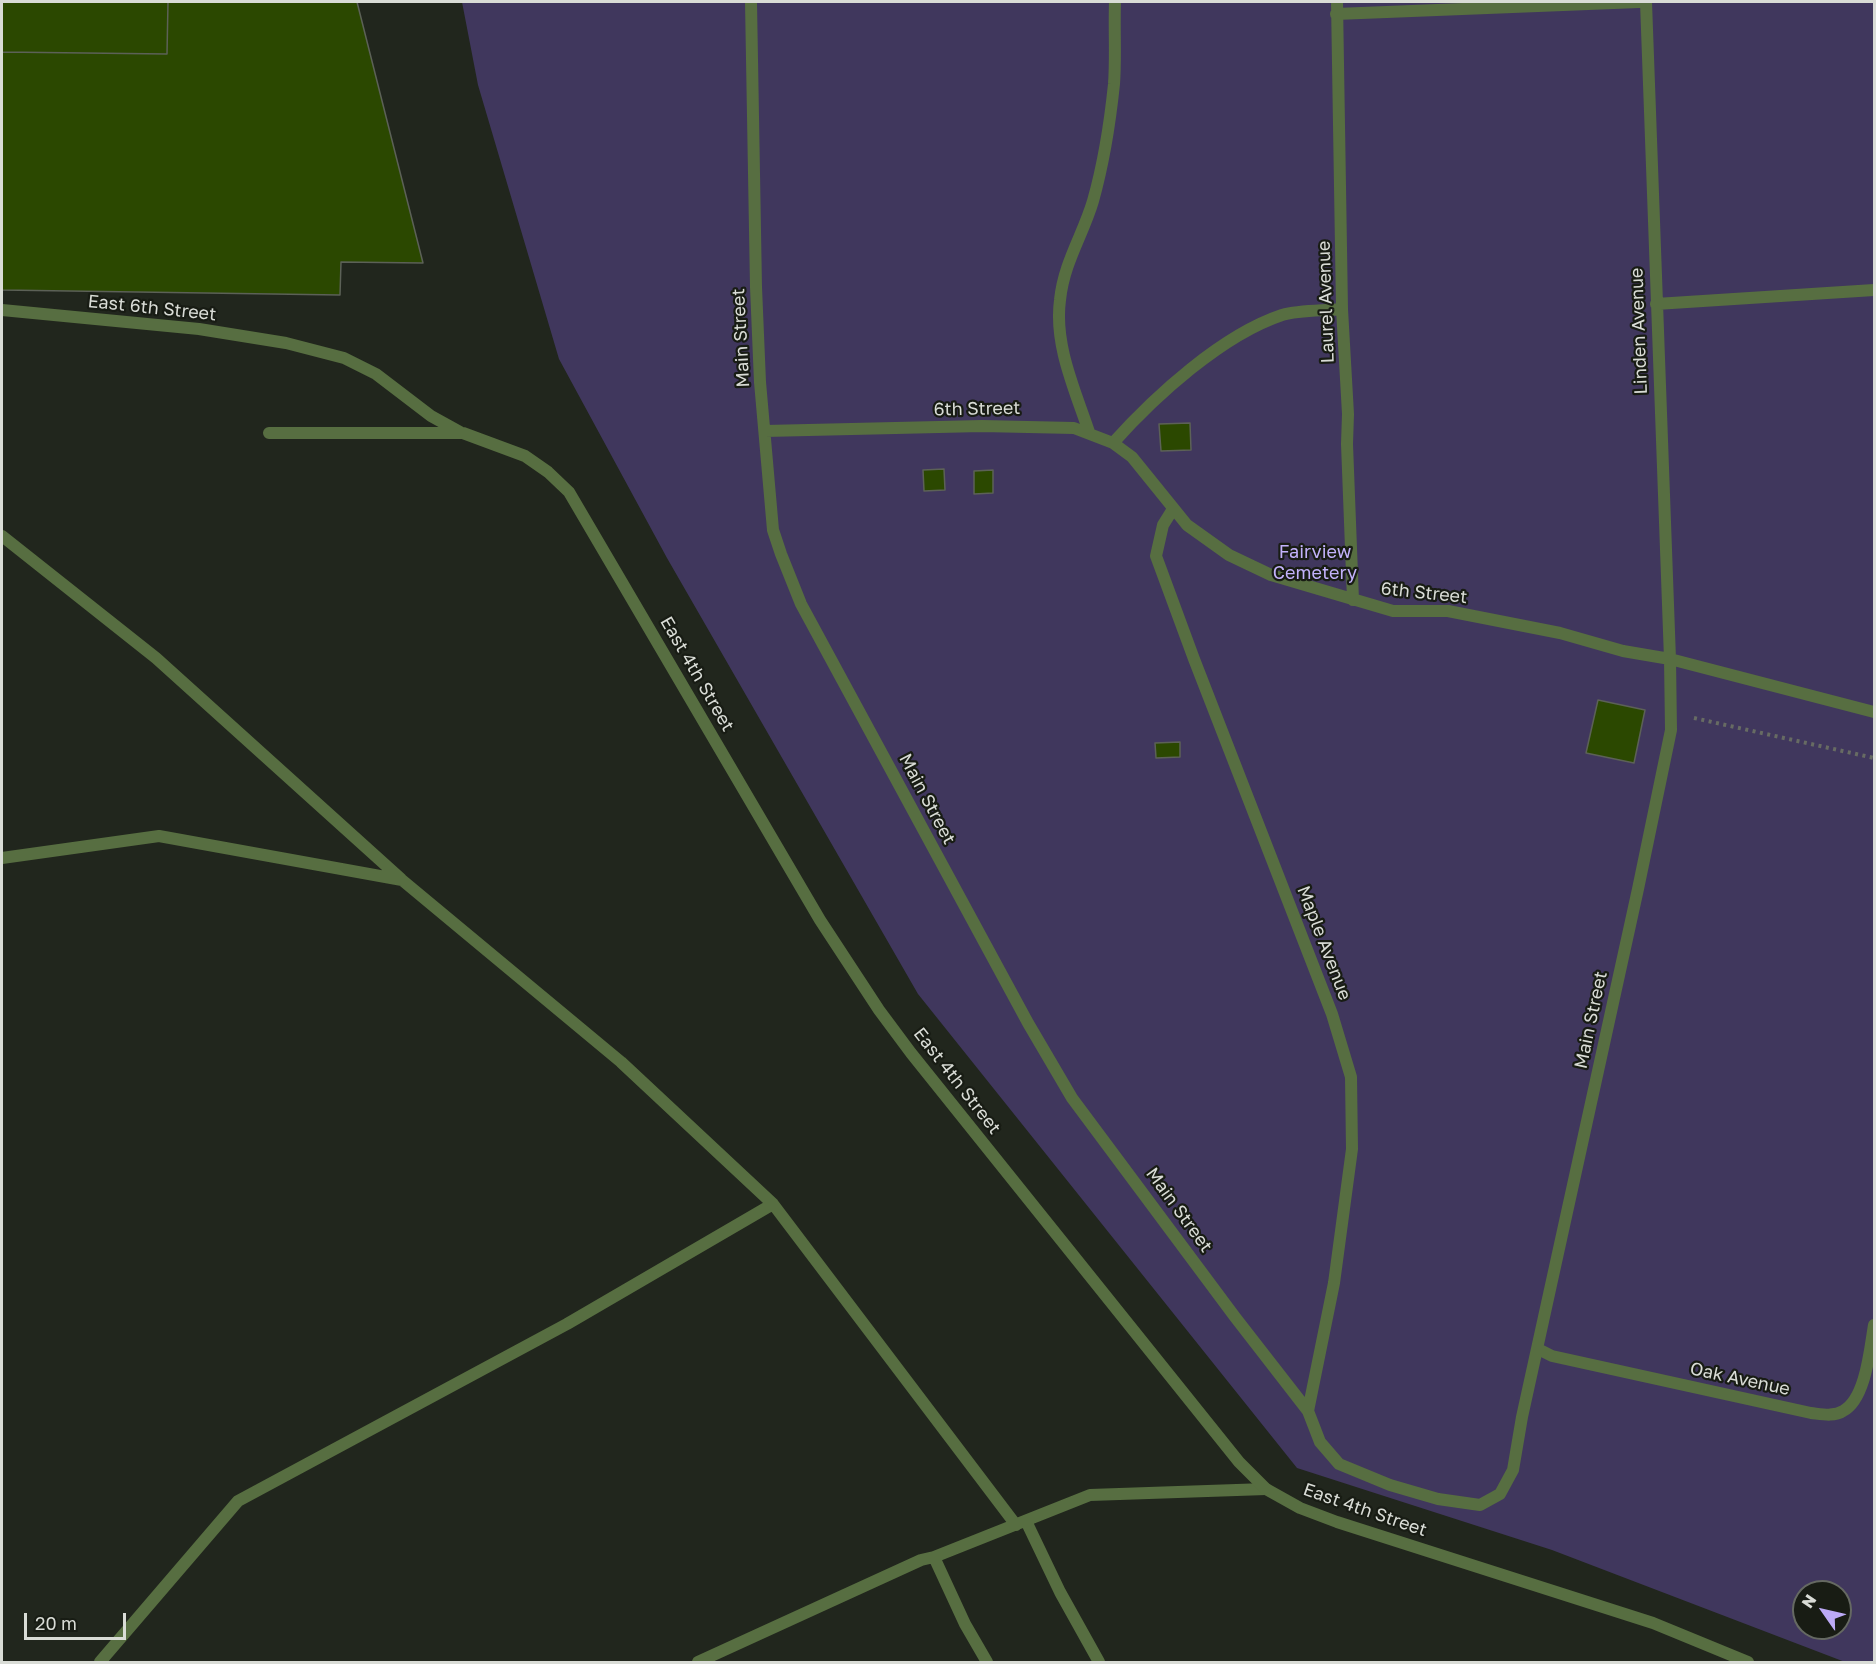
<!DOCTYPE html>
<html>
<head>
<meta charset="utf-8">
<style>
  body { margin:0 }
  #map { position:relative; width:1876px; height:1664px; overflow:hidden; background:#21261d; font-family:"Golos Text",sans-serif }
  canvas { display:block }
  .frame { position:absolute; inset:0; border:3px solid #d9dcd6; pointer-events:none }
  .north { position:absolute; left:1792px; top:1580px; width:60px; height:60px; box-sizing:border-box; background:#181c14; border:2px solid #656962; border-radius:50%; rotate:304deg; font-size:16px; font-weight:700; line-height:24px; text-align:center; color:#d9dcd6 }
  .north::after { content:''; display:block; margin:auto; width:21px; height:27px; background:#bcaaf6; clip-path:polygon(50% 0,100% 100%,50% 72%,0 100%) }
  .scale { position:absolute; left:24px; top:1613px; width:102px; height:27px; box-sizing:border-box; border:3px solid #d9dcd6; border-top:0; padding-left:8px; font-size:18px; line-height:21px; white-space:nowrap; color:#d9dcd6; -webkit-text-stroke:4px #181c14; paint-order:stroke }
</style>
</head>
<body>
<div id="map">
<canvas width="1876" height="1664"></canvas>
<div class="frame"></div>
<div class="north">N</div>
<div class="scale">20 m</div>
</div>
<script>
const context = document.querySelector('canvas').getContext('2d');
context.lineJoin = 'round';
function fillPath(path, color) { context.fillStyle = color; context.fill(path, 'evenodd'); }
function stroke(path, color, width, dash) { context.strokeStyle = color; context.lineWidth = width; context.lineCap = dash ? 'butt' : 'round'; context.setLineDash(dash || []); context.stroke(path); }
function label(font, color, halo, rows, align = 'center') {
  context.font = font + ' "Golos Text",sans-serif'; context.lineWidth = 4.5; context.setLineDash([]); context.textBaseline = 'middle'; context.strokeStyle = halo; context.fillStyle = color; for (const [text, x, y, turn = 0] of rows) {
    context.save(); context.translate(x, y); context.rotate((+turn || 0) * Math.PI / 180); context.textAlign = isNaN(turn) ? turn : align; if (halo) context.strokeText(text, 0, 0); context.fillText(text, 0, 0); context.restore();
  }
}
fillPath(new Path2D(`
  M462,2H1874V1662H1845L1552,1550L1297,1468L918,994L667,558L559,359L478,85ZM1804,1592H1840V1628H1804Z`), '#40375d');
const building = new Path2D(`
  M2,2H168L167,54L2,52Z
  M168,2H357L423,263L341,262L340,295L2,290V52L167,54Z
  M1190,423L1191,450L1161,451L1159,424Z
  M944,469L945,490L924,491L923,470Z
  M993,470V493L974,494V471Z
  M1598,700L1645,710L1634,763L1586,753Z
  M1180,742V757L1156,758L1155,743Z`);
fillPath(building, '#2b4800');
stroke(building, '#5c6157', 1.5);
stroke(new Path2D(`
  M1694,718L1874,758`), '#676b63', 4, [3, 4.5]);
stroke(new Path2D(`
  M751,2L756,287L760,382L773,530L781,554L801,604L1028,1023L1072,1098L1235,1317L1308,1411L1320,1442L1339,1464L1390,1485L1438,1499L1480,1505L1500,1494L1513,1470L1522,1417L1638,889L1671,730L1670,659L1646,2
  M1337,2L1342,309L1348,414L1347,444L1353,600
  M1336,14L1639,2
  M1656,304L1874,290
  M765,431L982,426L1074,428L1113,443L1132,457L1187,525L1229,555L1271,575L1393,611H1448L1560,633L1623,651L1670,659L1874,712
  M1089,432C1075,390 1054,345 1060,300C1064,262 1083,235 1093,201C1104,162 1110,123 1114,84C1116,57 1114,29 1115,2
  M1113,443C1155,396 1222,335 1282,315C1300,310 1323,311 1342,309
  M1173,509L1163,525L1156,556L1194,659L1332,1014L1351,1077L1352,1149L1334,1283L1308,1411
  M2,536L156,658L401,879
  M2,858L159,836L402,880L621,1062L773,1204L1016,1525
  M1538,1349L1552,1356L1811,1413C1821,1414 1834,1417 1843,1411C1866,1399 1870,1348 1874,1325
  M1026,1521L1060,1592L1099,1662
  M100,1662L238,1501L567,1324L773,1204
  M698,1662L921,1560L934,1557
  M987,1662L965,1624L934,1557L1090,1495L1266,1489`), '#576e41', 12);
stroke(new Path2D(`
  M2,310L199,329L286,343L344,358L376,374L431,416L460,432
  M269,433H463L525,456L548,472L569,492L820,920L879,1010L911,1053L1239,1462L1266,1489L1300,1508L1337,1522L1653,1623L1748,1662`), '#576e41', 12);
label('18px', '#d9dcd6', '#181c14', [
  ["Laurel Avenue",1326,302,-92],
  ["East 6th Street",152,308,6],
  ["Linden Avenue",1639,331,-92],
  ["Main Street",741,338,-93],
  ["6th Street",977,409,-1],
  ["6th Street",1424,593,6],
  ["East 4th Street",697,674,60],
  ["Main Street",927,799,62],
  ["Maple Avenue",1324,943,69],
  ["Main Street",1591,1020,-78],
  ["East 4th Street",957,1081,52],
  ["Main Street",1179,1210,54],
  ["Oak Avenue",1740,1379,12],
  ["East 4th Street",1365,1510,19]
]);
label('18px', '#c3b2fb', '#181c14', [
  ["Fairview",1315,552],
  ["Cemetery",1315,573]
]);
</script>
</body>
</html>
